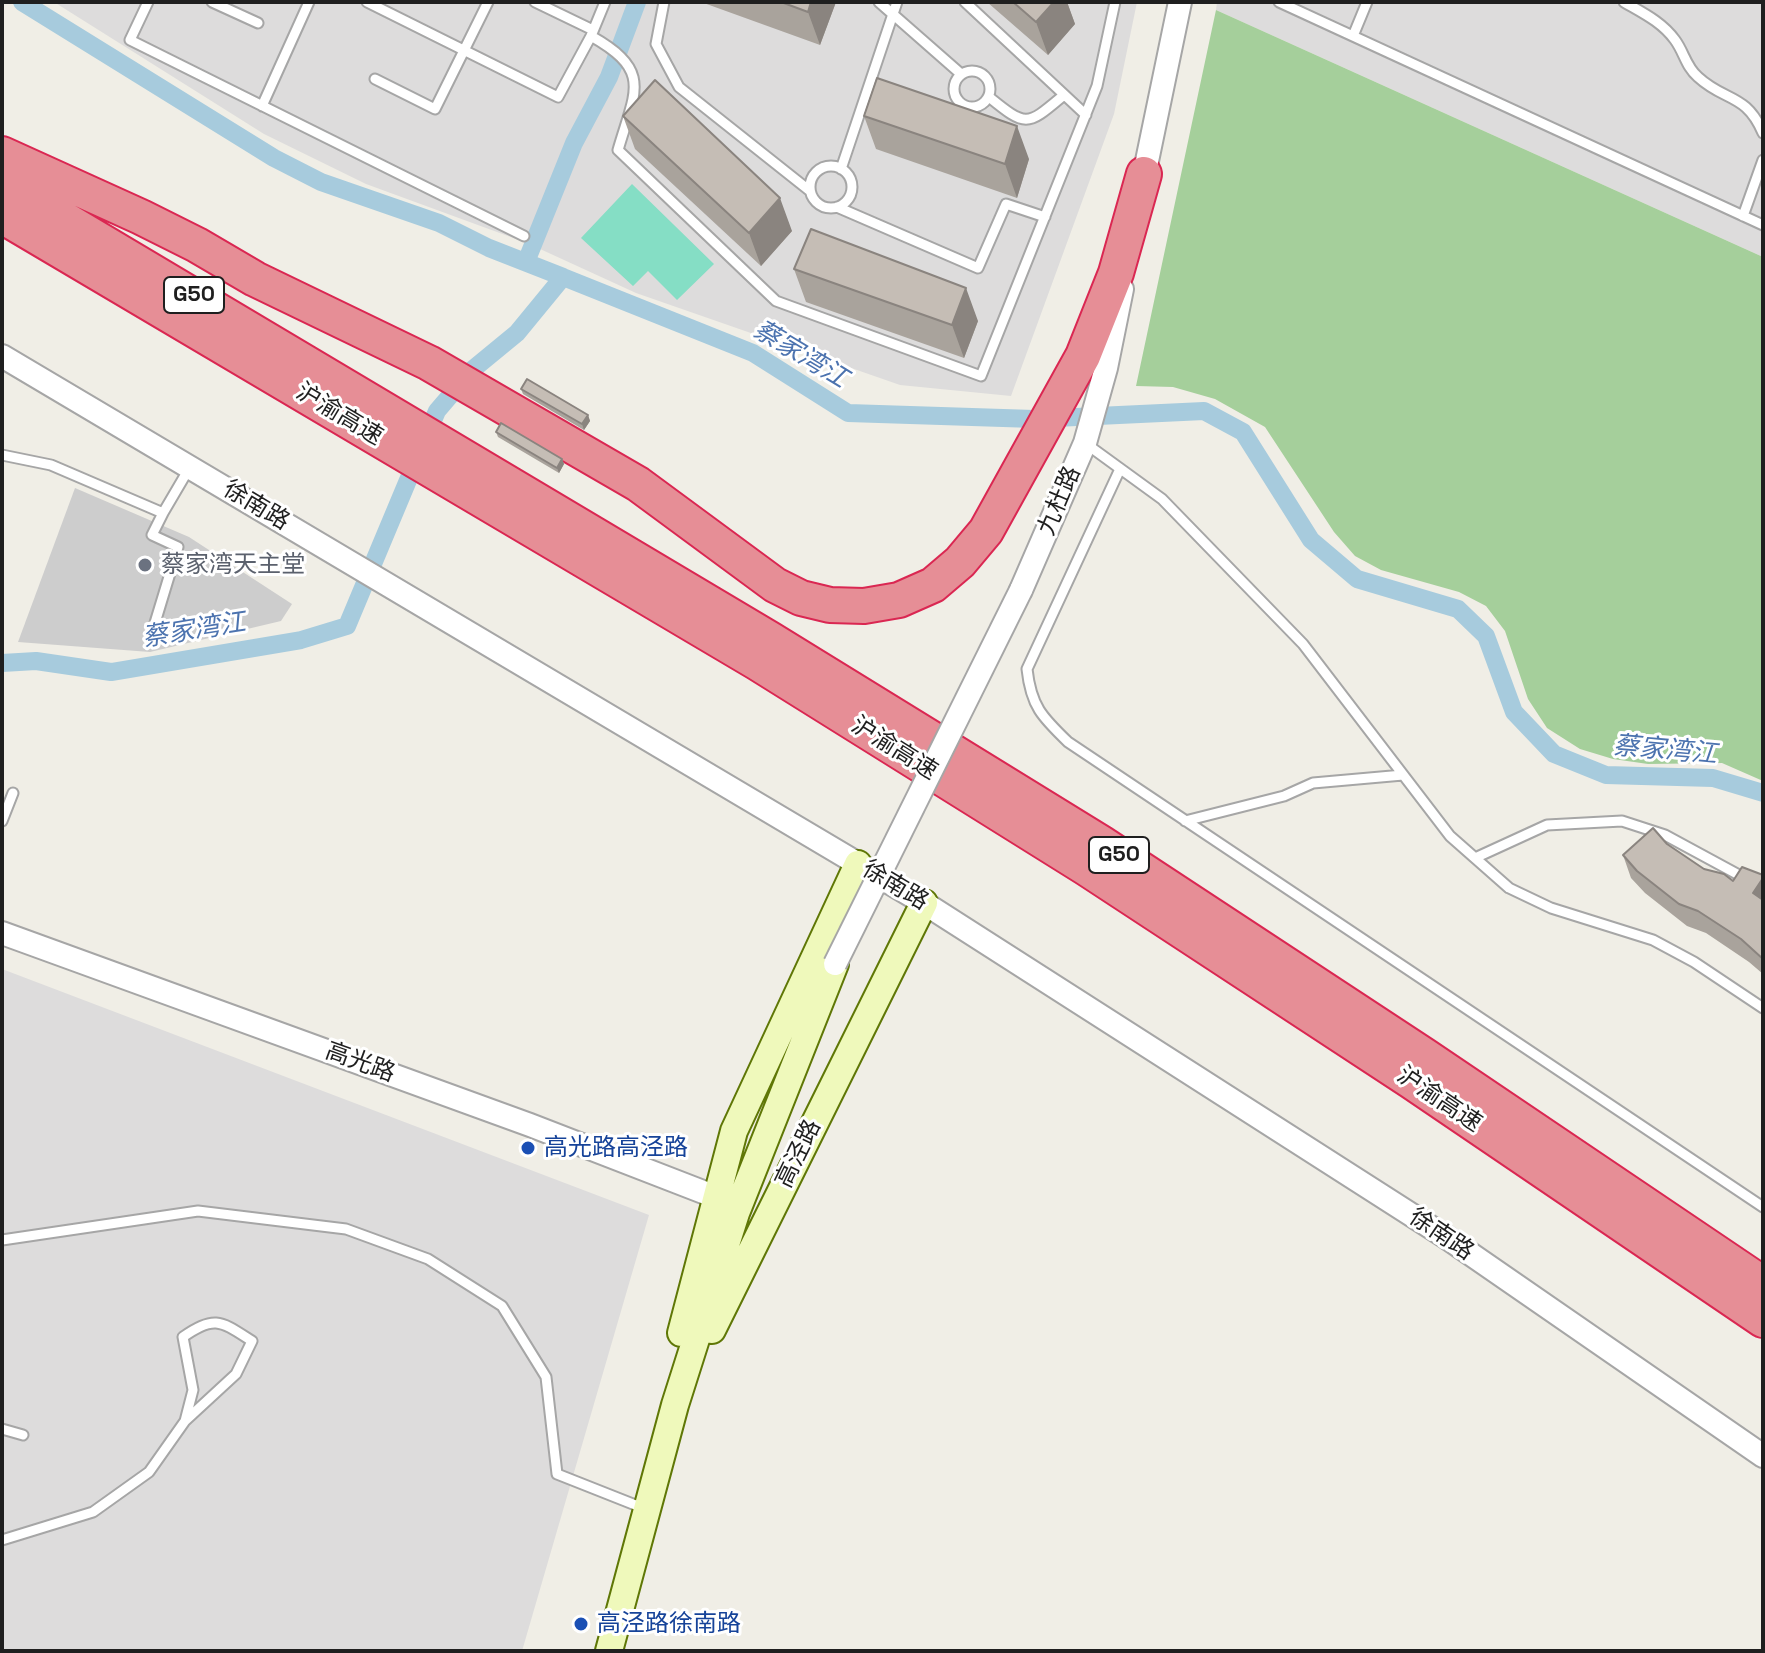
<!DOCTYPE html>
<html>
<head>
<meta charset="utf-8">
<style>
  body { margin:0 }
  #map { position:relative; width:1765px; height:1653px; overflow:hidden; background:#f0eee6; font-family:"Space Grotesk",sans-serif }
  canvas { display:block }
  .frame { position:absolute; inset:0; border:4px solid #1f1f1f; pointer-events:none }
</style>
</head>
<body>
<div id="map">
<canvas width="1765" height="1653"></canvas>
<div class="frame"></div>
</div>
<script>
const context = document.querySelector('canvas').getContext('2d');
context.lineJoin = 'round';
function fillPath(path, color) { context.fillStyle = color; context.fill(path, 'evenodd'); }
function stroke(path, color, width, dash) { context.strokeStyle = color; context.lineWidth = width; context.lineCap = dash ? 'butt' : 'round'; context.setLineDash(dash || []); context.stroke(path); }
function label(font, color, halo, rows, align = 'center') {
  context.font = font + ' "Space Grotesk","Noto Sans SC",sans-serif'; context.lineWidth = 6; context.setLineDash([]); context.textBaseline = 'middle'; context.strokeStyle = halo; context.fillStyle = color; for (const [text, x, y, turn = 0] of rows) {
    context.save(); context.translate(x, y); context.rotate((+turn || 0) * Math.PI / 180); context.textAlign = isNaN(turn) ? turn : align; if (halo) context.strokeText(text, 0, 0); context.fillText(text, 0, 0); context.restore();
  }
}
fillPath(new Path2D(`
  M54,2H1137L1114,114L1011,396L900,385L636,293L527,243L366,184L264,134Z
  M1217,2H1763V257L1216,10Z
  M2,969L649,1215L522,1651H2Z`), '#dddcdc');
fillPath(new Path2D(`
  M75,488L189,537L292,604L281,621L150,652L18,642Z`), '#cdcdcd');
fillPath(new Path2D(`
  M1216,10L1763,257V781L1722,763L1648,764L1613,759L1580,749L1547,728L1528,699L1505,631L1486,606L1459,592L1381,570L1355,556L1334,532L1265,427L1215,399L1173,387L1136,386Z`), '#a5cf9b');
fillPath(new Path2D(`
  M632,184L714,264L677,300L648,271L633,286L581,238Z`), '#85dec5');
stroke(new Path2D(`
  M22,2L274,158L321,182L439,223L489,248L563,277
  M526,262L574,143L609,77L637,2
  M2,663L36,661L111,672L301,640L347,626L437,411L472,370L517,333L563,277L753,353L848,413L1034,419L1204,411L1243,432L1311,540L1357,579L1458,609L1486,636L1514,712L1554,754L1606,775L1713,778L1763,793`), '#a7cbdd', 18);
const service = new Path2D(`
  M148,2L130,40L524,236
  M212,2L258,23
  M367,2L558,97L591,36L605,2
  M535,2L593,30
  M664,2L656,44L679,87L810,191
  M879,2L961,74
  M965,2L1086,115
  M1279,2L1763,225
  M1624,2C1643,13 1662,22 1675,40C1684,52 1686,67 1698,77C1725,102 1746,93 1763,133
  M591,36C653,71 635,91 618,150L776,301L981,376L1097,86L1115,2
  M1353,36L1367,2
  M954 89a18 18 0 1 1 36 0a18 18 0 1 1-36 0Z
  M375,79L435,109L488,2
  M989,97C1027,128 1027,126 1064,95
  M262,106L309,2
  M810 187a21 21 0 1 1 42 0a21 21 0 1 1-42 0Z
  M841,169L897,2
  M837,207L978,268L1006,204L1045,217
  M1743,216L1763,160
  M1085,443L1162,499L1303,644L1450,836L1509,888L1551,908L1653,940L1694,962L1763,1008
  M2,455L51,465L163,513L190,467
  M1120,469L1027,669C1031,706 1042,717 1068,742L1763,1207
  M151,636L178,547L152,535L163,513
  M2,821L13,793
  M1185,821L1284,796L1313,783L1403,775
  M1475,858L1547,825L1622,821L1665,835L1763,888
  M2,1240L198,1211L346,1229L428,1259L502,1306L546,1377L557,1474L643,1508
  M2,1429L23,1435
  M2,1540L93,1512L149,1472L185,1421L236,1374L252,1341C222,1322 215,1314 183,1337L193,1390L185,1421`);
const tertiary = new Path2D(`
  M1142,185L1180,2
  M2,356L924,903L1446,1237L1763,1456
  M1021,590L1085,443L1106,368L1122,289
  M2,933L530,1125L716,1197`);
const secondary = new Path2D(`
  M712,1330L924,903
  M681,1333L734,1131L858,864
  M609,1651L675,1405L736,1213L835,964`);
const motorway = new Path2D(`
  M2,154L141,217L197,245L255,279L429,363L638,484L775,585L801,598L830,605L864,606L899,600L933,585L960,562L986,531L1083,356L1116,273L1144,174
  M2,182L770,639L1101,843L1425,1056L1763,1284
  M2,216L756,662L1086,868L1411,1081L1763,1320`);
stroke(service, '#a6a6a6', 13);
stroke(tertiary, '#a6a6a6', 26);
stroke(secondary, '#5f7706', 30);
stroke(motorway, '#da2752', 38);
stroke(service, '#fff', 9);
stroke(tertiary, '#fff', 22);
stroke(secondary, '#eff9bb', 26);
stroke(motorway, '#e68e96', 34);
const tertiaryBridge = new Path2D(`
  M835,964L1021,590`);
stroke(tertiaryBridge, '#a6a6a6', 26, []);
stroke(tertiaryBridge, '#fff', 22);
fillPath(new Path2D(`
  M701,2H836L820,45Z
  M987,2H1067L1075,24L1048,55Z
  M623,116L792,231L761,266L635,149Z
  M864,116L1029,159L1017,198L876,149Z
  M794,269L978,321L964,358L806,302Z
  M521,389L588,415L590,421L584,430L523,394Z
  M496,432L562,459L564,464L559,473L498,437Z
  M1667,844L1704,869L1733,881L1763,875V974L1749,962L1706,933L1687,926L1645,893L1631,878L1623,855Z`), '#a9a39c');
fillPath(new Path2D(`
  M811,2H836L820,45L808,12Z
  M1054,2H1067L1075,24L1048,55L1036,22Z
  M1017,126L1029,159L1017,198L1005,164Z
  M780,198L792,231L761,266L749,233Z
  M966,288L978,321L964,358L952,325Z
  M588,415L590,421L584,430L582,424Z
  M562,459L564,464L559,473L557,468Z
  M1763,878V913L1753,893Z`), '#8a847f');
const building = new Path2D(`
  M781,2H811L808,12Z
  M1013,2H1054L1036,22Z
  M877,78L1017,126L1005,164L864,116Z
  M655,80L780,198L749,233L623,116Z
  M811,229L966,288L952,325L794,269Z
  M527,379L588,415L582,424L521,389Z
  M501,423L562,459L557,468L496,432Z
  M1653,828L1667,844L1704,869L1724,874L1733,881L1742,867L1763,875V878L1753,893L1763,900V959L1741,939L1698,911L1679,904L1637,871L1623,855Z`);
fillPath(building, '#c5bdb5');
stroke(building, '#8a847f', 2);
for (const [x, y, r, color] of [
  [145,565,8,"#6b7280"],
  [528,1148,8,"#1a4fb4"],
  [581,1624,8,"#1a4fb4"]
]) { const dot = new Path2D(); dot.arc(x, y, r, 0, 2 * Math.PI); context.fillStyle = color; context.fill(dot); stroke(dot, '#fff', 3); }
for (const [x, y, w] of [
  [194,295,60],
  [1119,855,60]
]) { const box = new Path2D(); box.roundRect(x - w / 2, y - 18, w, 36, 6); context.fillStyle = '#fff'; context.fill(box); stroke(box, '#1f1f1f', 2); }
label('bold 22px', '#1f1f1f', null, [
  ["G50",194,295],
  ["G50",1119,855]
]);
label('24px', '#1f1f1f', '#fff', [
  ["沪渝高速",339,415,31],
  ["九杜路",1060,501,-67],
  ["徐南路",256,506,31],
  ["沪渝高速",894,749,32],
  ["徐南路",895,886,31],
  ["高光路",360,1063,20],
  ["沪渝高速",1439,1100,34],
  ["高泾路",799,1154,-64],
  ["徐南路",1441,1235,34]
]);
label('24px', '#5b616d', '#fff', [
  ["蔡家湾天主堂",161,565]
], 'left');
label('24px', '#164399', '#fff', [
  ["高光路高泾路",544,1148],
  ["高泾路徐南路",597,1624]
], 'left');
label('italic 26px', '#4c73af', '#fff', [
  ["蔡家湾江",800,355,31],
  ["蔡家湾江",194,631,-9],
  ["蔡家湾江",1665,751,5]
]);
</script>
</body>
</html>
